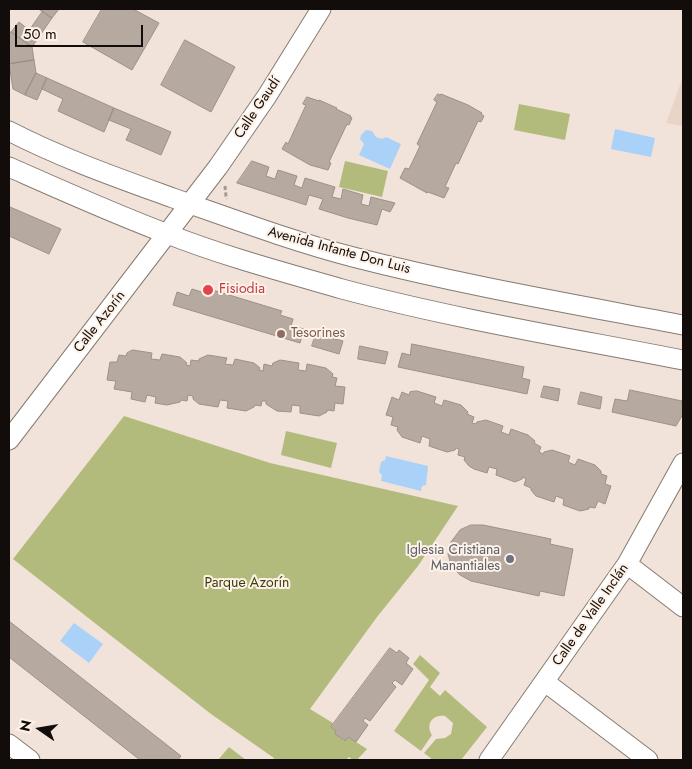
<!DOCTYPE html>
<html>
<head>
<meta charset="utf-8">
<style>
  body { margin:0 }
  #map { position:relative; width:692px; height:769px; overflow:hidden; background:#f1e3d9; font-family:Jost,sans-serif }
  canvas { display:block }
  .frame { position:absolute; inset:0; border:10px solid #120d0a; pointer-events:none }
  .north { position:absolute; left:15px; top:704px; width:50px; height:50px; -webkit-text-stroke:4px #fef1e7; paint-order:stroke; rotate:283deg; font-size:14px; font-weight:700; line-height:20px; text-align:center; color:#120d0a }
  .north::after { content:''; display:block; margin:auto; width:18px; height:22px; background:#120d0a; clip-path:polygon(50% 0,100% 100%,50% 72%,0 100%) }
  .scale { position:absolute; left:15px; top:25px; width:128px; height:22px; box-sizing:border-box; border:2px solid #120d0a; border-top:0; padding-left:6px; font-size:15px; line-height:18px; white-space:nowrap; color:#120d0a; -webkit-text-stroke:4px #fef1e7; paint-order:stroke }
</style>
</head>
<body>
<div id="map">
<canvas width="692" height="769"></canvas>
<div class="frame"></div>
<div class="north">N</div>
<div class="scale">50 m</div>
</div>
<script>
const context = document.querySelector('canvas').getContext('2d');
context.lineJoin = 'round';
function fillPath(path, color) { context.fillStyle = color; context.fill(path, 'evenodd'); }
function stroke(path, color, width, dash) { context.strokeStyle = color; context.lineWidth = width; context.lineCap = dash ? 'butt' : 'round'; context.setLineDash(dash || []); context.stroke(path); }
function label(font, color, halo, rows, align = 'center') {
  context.font = font + ' Jost,sans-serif'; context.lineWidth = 4; context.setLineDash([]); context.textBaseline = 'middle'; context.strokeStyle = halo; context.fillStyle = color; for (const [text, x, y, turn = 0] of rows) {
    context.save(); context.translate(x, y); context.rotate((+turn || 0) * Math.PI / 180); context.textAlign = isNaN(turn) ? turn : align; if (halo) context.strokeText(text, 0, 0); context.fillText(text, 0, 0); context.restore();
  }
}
fillPath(new Path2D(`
  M683,77V126L666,123Z`), '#e9d5c6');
fillPath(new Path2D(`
  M519,104L570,114L565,140L514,130Z
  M345,161L388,171L382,197L339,187Z
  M124,416L270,463L458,506L418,566L377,617L310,709L333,723L331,727L336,731L335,734L344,741L348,737L367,749L357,760H353L349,757L346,760H273L274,758L211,714L13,559Z
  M286,431L337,443L331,468L281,455Z
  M420,655L440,673L430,687L440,696L445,690L487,727L461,760H433L424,753L436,739L445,738L451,734L453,723L445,716C433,714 425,724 432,735L421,751L394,731L429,680L413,664Z
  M229,747L246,760H218Z`), '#b3bb7c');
fillPath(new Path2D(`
  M615,129L655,138L651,157L611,149Z
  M366,130L372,131L376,137L382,139L386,137L401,144L390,169L359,155L364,144L360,139L361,135Z
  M386,456L428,466L426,485L422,486L421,491L381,481L382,475L379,472L381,462L385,460Z
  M74,623L103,644L89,663L60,641Z`), '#aad1f8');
const building = new Path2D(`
  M39,9H59L52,18Z
  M102,9H133L159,23L132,70L83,42Z
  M43,11L52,18L32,47L11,32L19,22L29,30Z
  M11,32L32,47L34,60L9,64V36Z
  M185,40L235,67L211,112L161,85Z
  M34,60L36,73L25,95L13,89L9,64Z
  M36,73L47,78L37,100L25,95Z
  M47,78L114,108L104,132L58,111L63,99L42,89Z
  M438,94L440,95L441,94L468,105L482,113L481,114L484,116L481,122L478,121L458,164L456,163L445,187L449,188L444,198L428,192L427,193L400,178L405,168L409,169L420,146L417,144L437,102L434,100Z
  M307,97L319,101V100L337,108L336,109L351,116L350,117L352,118L349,125L347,124L329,162L331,163L328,170L310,165L282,149L286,142L288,144L306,105L303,104Z
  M114,108L171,132L161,155L126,140L131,129L109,120Z
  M252,161L269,167L266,176L275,179L278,170L297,176L294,185L302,188L305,178L335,187L332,197L341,199L343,189L363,195L361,204L369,206L371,197L395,203L390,212L382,209L377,225L348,218L319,209L323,199L309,195L306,205L237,183Z
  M10,207L61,229L49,254L9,236V210Z
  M206,288L282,311L280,315L293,319L291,326L304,329L300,343L173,305L177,292L189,296L192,289L205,293Z
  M316,334L343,341L339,354L312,346Z
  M412,344L524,367L522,378L530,380L527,394L398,367L402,353L410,355Z
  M360,346L388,352L385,364L358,359Z
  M133,350L152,353L151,359L160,360L162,354L180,357L187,363L186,365L190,366L191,360L199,361V359L208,355L227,358L225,364L233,365L235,359L254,363L260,368L259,370L263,371L264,364L272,366L273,363L280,360L299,363L298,370L306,371L307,364L326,368L333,374L332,377L337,378L335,386L345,387L343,404L335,403L334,411L327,410V412L319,416L300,413V406L292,405L291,412L277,411L266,404V401H262L261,406L255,405L254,407L246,411L227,408L228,401L220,400L218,407L199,404L193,399V396L188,395L187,401L181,400L180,402L167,405L155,403L156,397L147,395L145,402L131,399L132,392L114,389L116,381L107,380L110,362H117L119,355L126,356L127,353Z
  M544,386L560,389L558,401L541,397Z
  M630,390L682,401L683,414L676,426L612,412L615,399L627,401Z
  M417,391L436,397L434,403L442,406L444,400L461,405L468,412L467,414L474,417L472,423L476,424L477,422L486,420L503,426L501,432L509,435L511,429L528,435L535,441L534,443L541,447L539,452L543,454L544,452L552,450L570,456L568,462L575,465L578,459L595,465L601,471V474L607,476L605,484L611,486L605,504L598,501L595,508L589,507V509L580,511L563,505L564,499L556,496L554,502L536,496L531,490V488L524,485L526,479L523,477L522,479L515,482L496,475L497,469L489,467L487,473L474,469L469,466L464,460L465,457L458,455L459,449L456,448L455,450L447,452L429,446L430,439L422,436L420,443L402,437L397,430L398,427L391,425L393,417L386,415L392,397L399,400L402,392L409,395L410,392Z
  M581,392L602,397L600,409L578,404Z
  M471,525H483L551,539L550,544L573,549L564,596L540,591L539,596L471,581L460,575L451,565L448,554L451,542L460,530Z
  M9,621L181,756L178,760H140L9,657Z
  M390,648L397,653L399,650L409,658L406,663L413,669L402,685L395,680L392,683L396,687L370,721L365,718L363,721L368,725L356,742L348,737L345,741L335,734L336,731L331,727Z`);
fillPath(building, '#b6aaa0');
stroke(building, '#9c9087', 1);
const street = new Path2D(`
  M9,131C61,158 118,178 173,198C233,219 292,241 353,257C462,285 573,304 683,325
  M9,167C61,190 112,213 165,233C223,256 283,272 342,289C454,319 570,338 683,360
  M9,440L218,167L267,96L321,9
  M627,564L683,607
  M545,682L648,760
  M9,744L30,760
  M489,760L627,564L683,463`);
stroke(street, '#877b72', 21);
stroke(new Path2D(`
  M225,186L226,196L227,199`), '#a49991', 3, [4, 2.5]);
stroke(street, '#fff', 19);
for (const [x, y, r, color] of [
  [208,290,6,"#e0444e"],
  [281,334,5,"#8d6e63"],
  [510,559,5,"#6b7280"]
]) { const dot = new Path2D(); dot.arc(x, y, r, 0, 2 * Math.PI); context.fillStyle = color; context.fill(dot); stroke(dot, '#fef1e7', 2); }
label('14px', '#120d0a', '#fef1e7', [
  ["Calle Gaudí",258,108,-56],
  ["Avenida Infante Don Luis",339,251,15],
  ["Calle Azorín",100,322,-52],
  ["Calle de Valle Inclán",591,615,-55]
]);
label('14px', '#be3a42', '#fef1e7', [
  ["Fisiodia",219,290]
], 'left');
label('14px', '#785e54', '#fef1e7', [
  ["Tesorines",291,334]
], 'left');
label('14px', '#5b616d', '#fef1e7', [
  ["Iglesia Cristiana",500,551],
  ["Manantiales",500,567]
], 'right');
label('14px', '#383c09', '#fef1e7', [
  ["Parque Azorín",247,584]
]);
</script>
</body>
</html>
